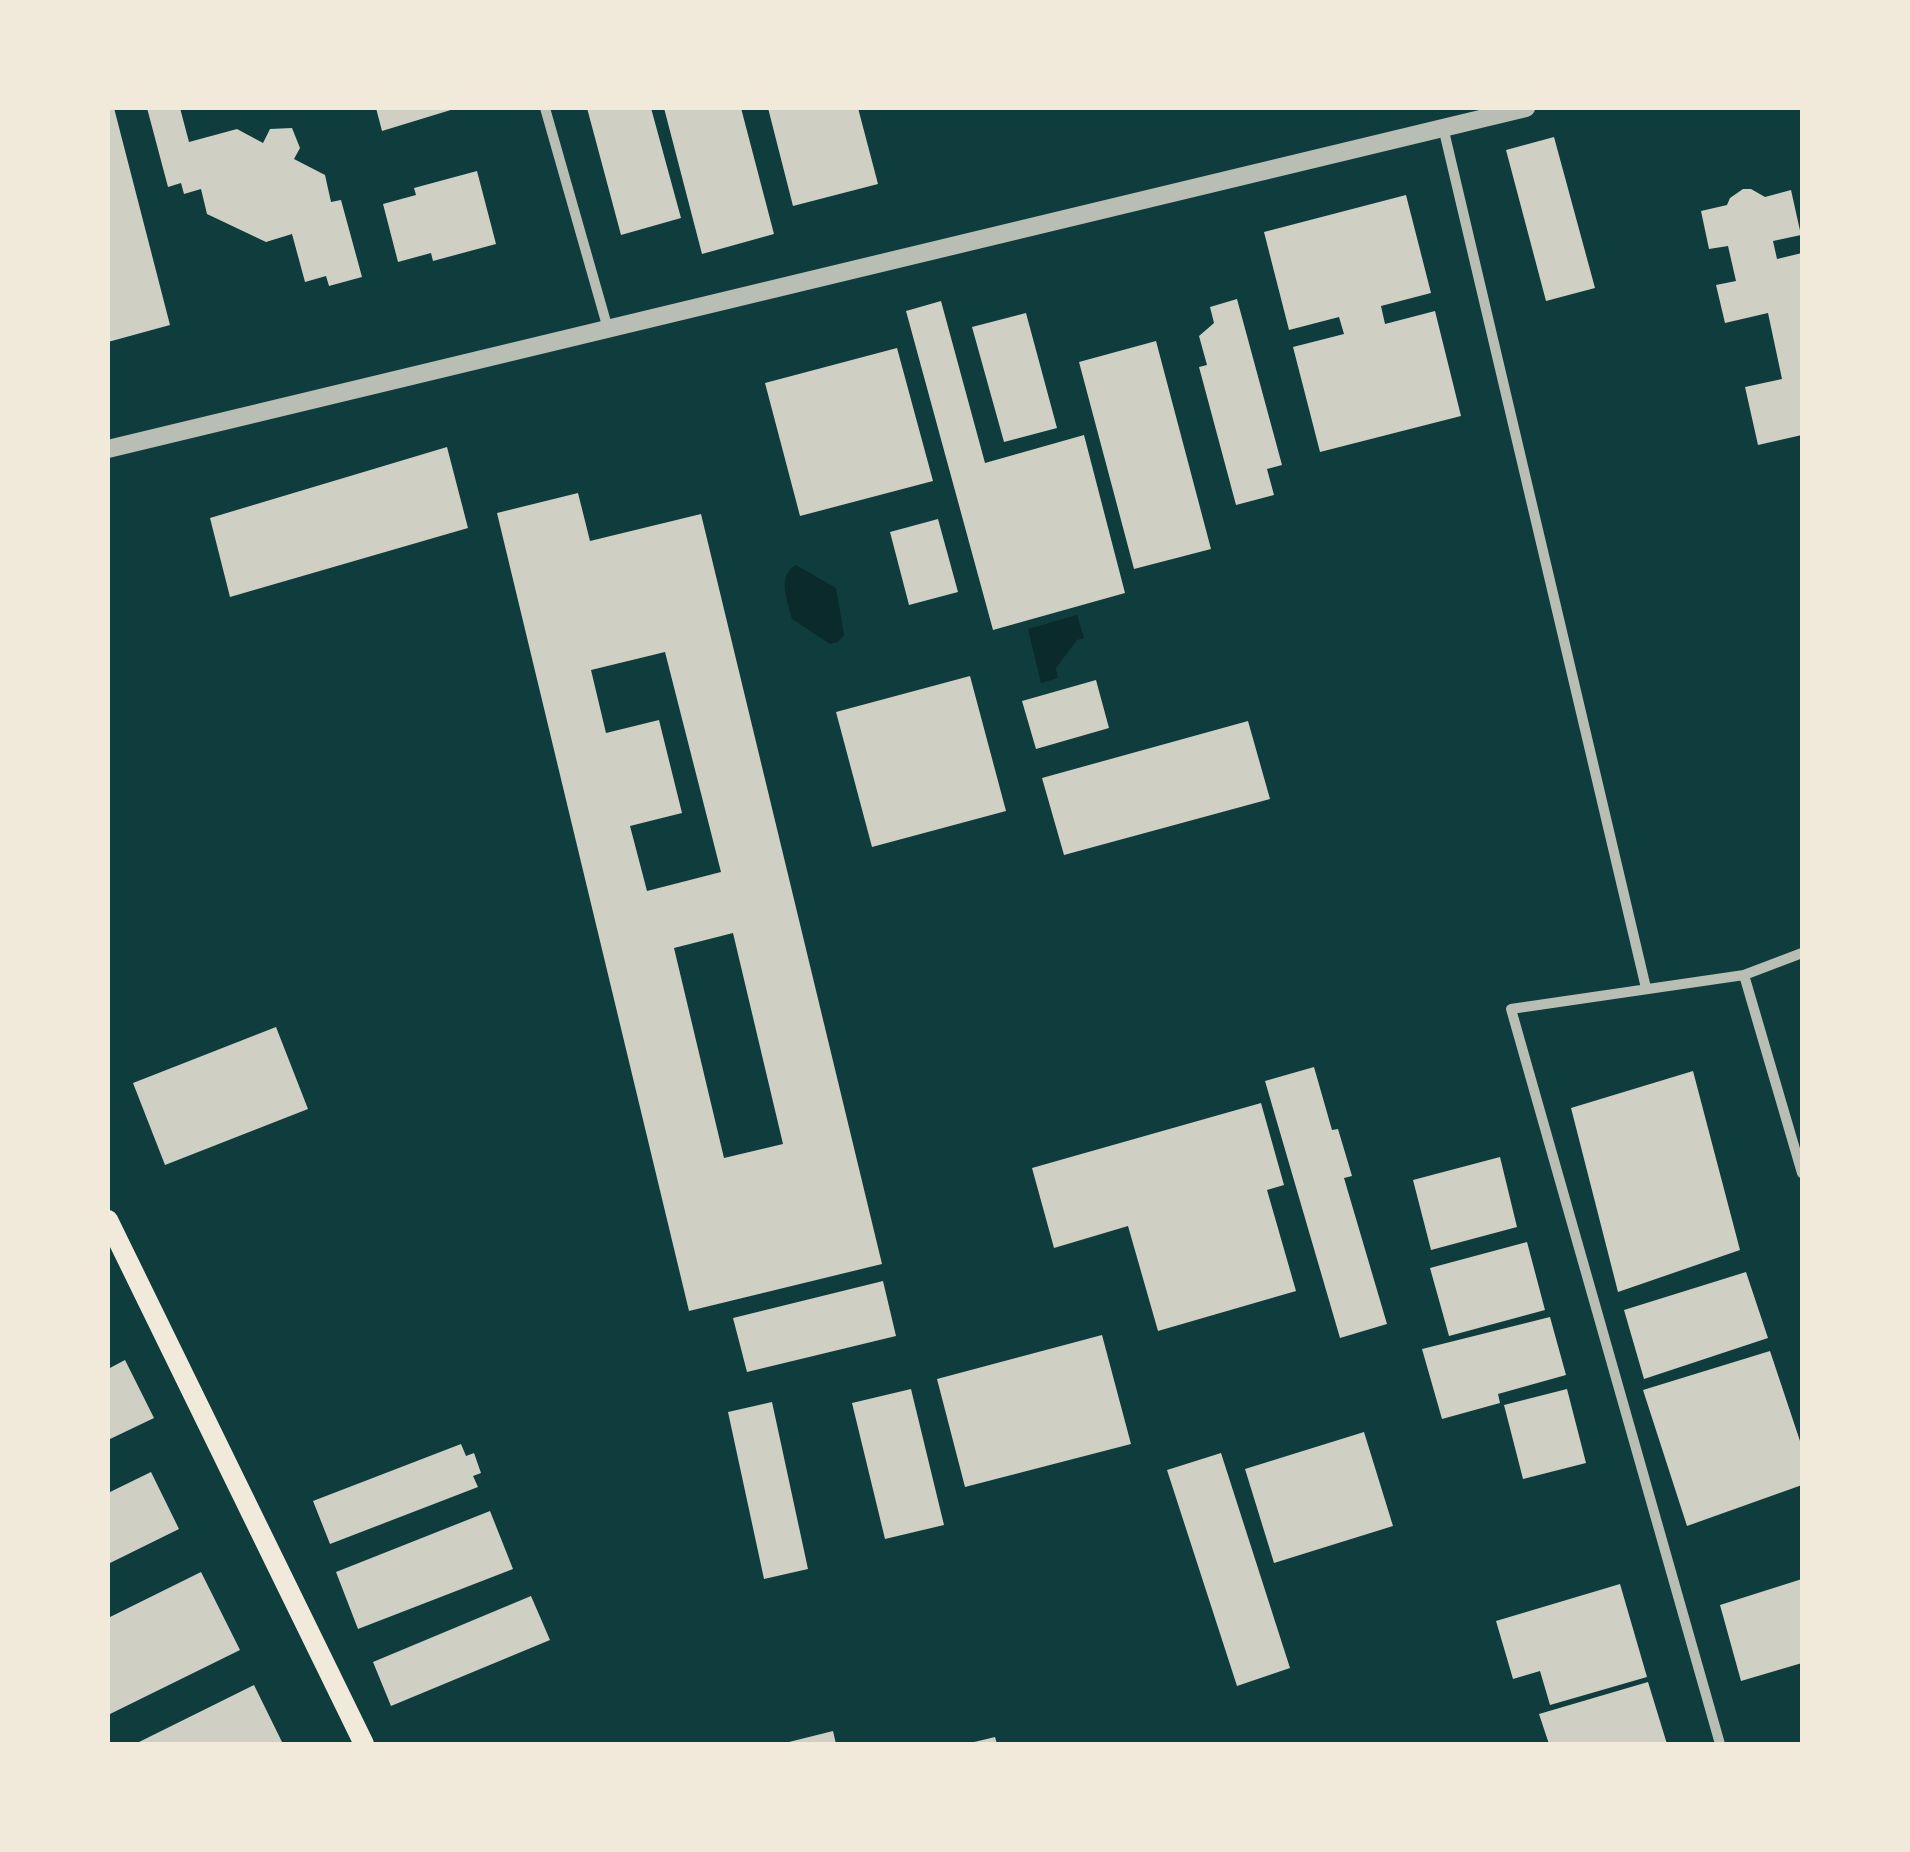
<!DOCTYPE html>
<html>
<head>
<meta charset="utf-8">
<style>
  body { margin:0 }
  #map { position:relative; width:1910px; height:1852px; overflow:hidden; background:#0f3d3e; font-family:Inter,sans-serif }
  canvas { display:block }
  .frame { position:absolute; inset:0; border:110px solid #f1e9da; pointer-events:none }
</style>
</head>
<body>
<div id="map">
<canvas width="1910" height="1852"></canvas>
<div class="frame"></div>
</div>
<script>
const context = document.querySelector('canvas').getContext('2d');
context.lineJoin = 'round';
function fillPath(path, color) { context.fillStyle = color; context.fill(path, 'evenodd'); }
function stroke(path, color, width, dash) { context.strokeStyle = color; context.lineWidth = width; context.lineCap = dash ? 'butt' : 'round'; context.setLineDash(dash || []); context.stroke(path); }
fillPath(new Path2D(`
  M796,565L836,588L844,635L838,642L830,644L792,619C788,601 776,576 796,565Z
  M1077,615L1084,638L1077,640L1056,668L1058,678L1041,683L1028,629Z`), '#0a2a2b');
fillPath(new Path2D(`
  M108,108H114L170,325L108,342Z
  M147,108H180L189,142L237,129L263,143L270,129L292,128L300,148L294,159L325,175L331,202L341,200L362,277L329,286L326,276L305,282L292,234L266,242L207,214L201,189L184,194L181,183L168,187Z
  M376,108H453L454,109L382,131Z
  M587,108H651L681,218L621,235Z
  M664,108H741L774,234L702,254Z
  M768,108H858L878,184L793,206Z
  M1554,137L1595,288L1546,301L1506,150Z
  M477,171L496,244L433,261L431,253L398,262L383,204L416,195L414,188Z
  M1743,189H1751L1765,197L1791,190L1801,235L1773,241L1777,259L1802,253V435L1758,445L1745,387L1782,379L1768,313L1725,323L1716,285L1736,281L1728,246L1709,249L1701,211L1727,205L1730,198Z
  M1406,195L1431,293L1381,306L1385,324L1435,311L1461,416L1320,452L1293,347L1344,334L1339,317L1289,330L1264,232Z
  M1237,299L1282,465L1267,469L1274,495L1236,505L1199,367L1207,365L1199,336L1214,323L1210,307Z
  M941,301L985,463L1084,435L1125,593L993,630L906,311Z
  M1026,313L1057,428L1004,442L972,327Z
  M1156,341L1211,549L1134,569L1079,362Z
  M897,348L933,481L800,516L765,383Z
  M447,447L468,528L230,597L210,518Z
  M578,493L590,541L701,514L882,1264L689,1311L497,513ZM665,652L721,872L647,891L630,826L682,813L659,720L606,733L591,670ZM733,933L783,1144L724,1158L674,948Z
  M938,519L958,592L909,605L890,532Z
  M970,676L1006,811L872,847L836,712Z
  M1096,680L1109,728L1036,749L1022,701Z
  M1248,721L1270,799L1064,855L1042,778Z
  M276,1027L308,1109L165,1165L133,1083Z
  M1314,1067L1332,1130L1338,1129L1352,1176L1344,1178L1387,1324L1340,1338L1265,1081Z
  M1693,1071L1740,1250L1618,1292L1571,1108Z
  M1261,1103L1284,1185L1267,1190L1296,1291L1158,1331L1128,1226L1054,1248L1032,1168Z
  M1500,1157L1517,1227L1431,1250L1413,1180Z
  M1527,1242L1545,1310L1449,1336L1430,1268Z
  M1746,1272L1768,1338L1644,1379L1624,1310Z
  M883,1281L896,1336L747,1372L733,1318Z
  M1550,1317L1566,1375L1498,1394L1500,1403L1442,1419L1422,1349Z
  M1102,1335L1131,1444L965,1487L937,1379Z
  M1770,1351L1802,1447V1485L1687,1526L1643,1390Z
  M125,1360L154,1418L108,1440V1369Z
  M911,1389L944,1525L885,1539L852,1403Z
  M1567,1389L1586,1463L1523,1479L1504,1405Z
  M772,1402L808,1569L764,1579L728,1412Z
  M1364,1432L1393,1526L1274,1563L1245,1469Z
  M461,1444L466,1456L474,1453L481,1473L473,1476L478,1487L330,1544L313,1501Z
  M1221,1453L1290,1668L1237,1686L1167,1470Z
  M151,1472L179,1529L108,1564V1493Z
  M490,1511L513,1569L358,1629L336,1572Z
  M201,1572L240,1650L108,1715V1618Z
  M1802,1579V1663L1741,1681L1720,1605Z
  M1620,1584L1647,1677L1550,1705L1540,1671L1513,1679L1496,1621Z
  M531,1596L550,1640L391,1706L373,1662Z
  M1648,1682L1667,1744H1549L1539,1714Z
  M254,1685L283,1744H135Z
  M833,1731L836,1744H785V1743Z
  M995,1737L997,1744H970V1743Z`), '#cfcfc3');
stroke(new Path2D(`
  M545,108L608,329
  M1443,127L1646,988
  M1744,975L1802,1173
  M1720,1744L1511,1009L1744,975L1802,953`), '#b8beb3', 10);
stroke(new Path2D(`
  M108,449L1526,108`), '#b8beb3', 18);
stroke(new Path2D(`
  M108,1220L364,1744`), '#f1e9da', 20);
</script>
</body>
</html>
